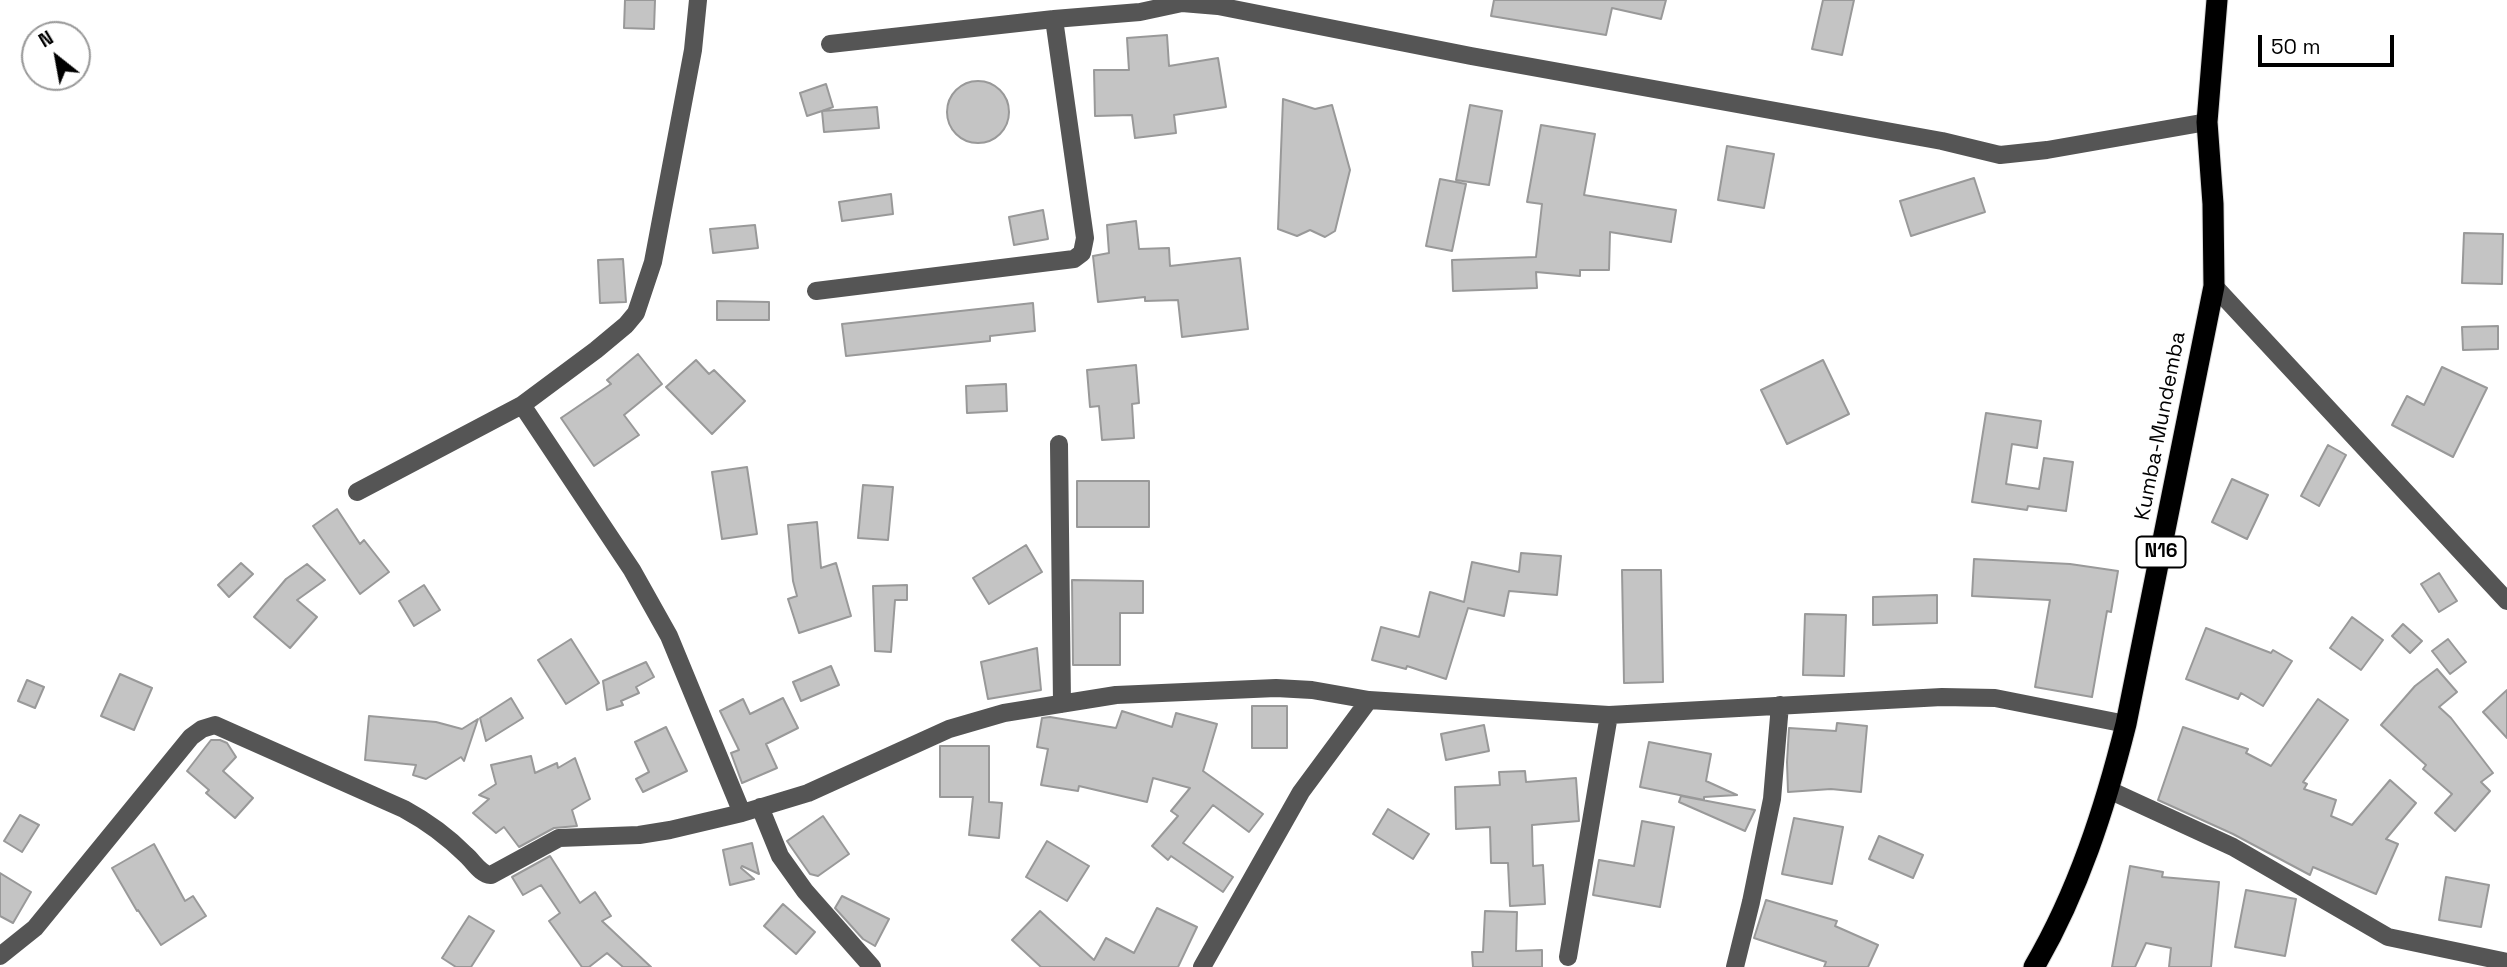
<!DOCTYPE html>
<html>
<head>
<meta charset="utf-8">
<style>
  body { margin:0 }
  #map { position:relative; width:2507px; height:967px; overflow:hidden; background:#fff; font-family:"Space Grotesk",sans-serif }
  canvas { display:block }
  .north { position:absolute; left:21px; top:21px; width:70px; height:70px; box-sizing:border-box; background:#fff; border:2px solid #999; border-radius:50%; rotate:329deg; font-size:19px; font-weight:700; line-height:28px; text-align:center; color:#000 }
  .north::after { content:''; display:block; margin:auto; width:24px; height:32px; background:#000; clip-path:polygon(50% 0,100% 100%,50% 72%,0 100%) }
  .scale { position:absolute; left:2258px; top:35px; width:136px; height:32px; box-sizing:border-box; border:4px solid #000; border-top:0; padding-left:9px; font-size:21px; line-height:24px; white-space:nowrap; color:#000; -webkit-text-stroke:5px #fff; paint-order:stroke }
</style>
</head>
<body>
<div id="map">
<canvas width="2507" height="967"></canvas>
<div class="north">N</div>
<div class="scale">50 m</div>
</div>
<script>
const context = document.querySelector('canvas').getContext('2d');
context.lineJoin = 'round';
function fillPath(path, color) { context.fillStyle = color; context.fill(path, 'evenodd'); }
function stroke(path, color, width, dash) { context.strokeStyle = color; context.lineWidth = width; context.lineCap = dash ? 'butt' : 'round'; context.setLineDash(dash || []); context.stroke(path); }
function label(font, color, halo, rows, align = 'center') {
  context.font = font + ' "Space Grotesk",sans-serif'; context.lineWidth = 5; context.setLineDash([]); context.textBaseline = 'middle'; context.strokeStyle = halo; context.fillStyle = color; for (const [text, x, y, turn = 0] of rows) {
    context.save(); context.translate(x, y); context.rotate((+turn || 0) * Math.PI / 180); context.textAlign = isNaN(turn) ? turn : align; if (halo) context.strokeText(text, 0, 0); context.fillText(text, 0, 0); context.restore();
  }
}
const building = new Path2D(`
  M625,0H655L654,29L624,28Z
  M1494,0H1666L1661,19L1612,8L1606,35L1491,16Z
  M1823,0H1854L1842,55L1812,49Z
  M1167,35L1169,66L1218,58L1226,107L1174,115L1176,133L1135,138L1132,115L1095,116L1094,70H1129L1127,38Z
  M947 112a31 31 0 1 1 62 0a31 31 0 1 1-62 0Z
  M826,84L833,107L822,111L877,107L879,128L824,132L822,111L807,116L800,93Z
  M1283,99L1315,109L1332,105L1350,170L1335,231L1325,237L1310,230L1297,236L1278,229Z
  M1470,105L1502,111L1489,185L1456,180Z
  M1541,125L1595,134L1584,195L1676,210L1671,242L1610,232L1609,270H1580V276L1536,272L1537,288L1453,291L1452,260L1536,257L1542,204L1527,202Z
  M1727,146L1774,154L1764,208L1718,200Z
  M1974,178L1985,212L1911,236L1900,201Z
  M1440,179L1466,184L1452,251L1426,246Z
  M891,194L893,214L842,221L839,202Z
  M1043,210L1048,239L1014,245L1009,217Z
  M1136,221L1139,249L1169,248L1170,266L1240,258L1248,329L1182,337L1178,300L1145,301V297L1098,302L1093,256L1109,253L1107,225Z
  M755,225L758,248L713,253L710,229Z
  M2464,233L2503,234L2502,284L2462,283Z
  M623,259L626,302L600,303L598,260Z
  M717,301L769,302V320H717Z
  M1033,303L1035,331L990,336V341L846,356L842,324Z
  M2498,326V349L2463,350L2462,327Z
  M638,354L662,384L624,415L639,435L594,466L561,418L611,384L607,380Z
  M696,360L709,374L714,370L745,401L712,434L666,387Z
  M1823,360L1849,414L1787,444L1761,390Z
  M1136,365L1139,403L1132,404L1134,438L1102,440L1099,406L1090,407L1087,370Z
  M2442,367L2487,388L2453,457L2392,425L2407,396L2424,405Z
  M1006,384L1007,411L967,413L966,386Z
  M1986,413L2041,421L2037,448L2012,444L2006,484L2039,489L2044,458L2073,462L2066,511L2028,506L2027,510L1972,502Z
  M2328,445L2346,455L2319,506L2301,496Z
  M747,467L757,534L722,539L712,472Z
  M2232,479L2268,495L2247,539L2212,522Z
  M1077,481H1149V527H1077Z
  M863,485L893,487L888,540L858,538Z
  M337,509L360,544L364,540L389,572L360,594L313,526Z
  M817,522L821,568L836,563L851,616L799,633L788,599L797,596L793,581L788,525Z
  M1026,545L1042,572L989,604L973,578Z
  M1521,553L1561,556L1557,595L1509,591L1504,616L1468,608L1446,679L1407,666L1406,669L1372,660L1381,627L1419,637L1430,592L1464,602L1472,562L1519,572Z
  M1974,559L2070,564L2118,571L2111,612L2107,611L2092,697L2035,687L2050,600L1972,596Z
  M241,563L253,574L229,597L218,585Z
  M307,564L325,580L297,600L317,617L290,648L254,617L286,579Z
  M1622,570H1661L1663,682L1624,683Z
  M2439,573L2457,601L2439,612L2421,584Z
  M1072,580L1143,581V613H1120V665H1073Z
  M424,585L440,610L414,626L399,601Z
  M907,585V600H895L891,652L875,651L873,586Z
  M1937,595V623L1873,625V597Z
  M1805,614L1846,615L1844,676L1803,675Z
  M2352,617L2383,640L2361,670L2330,648Z
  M2403,624L2422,641L2410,653L2392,636Z
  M2206,628L2271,653L2273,650L2292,661L2263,706L2241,693L2238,699L2186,679Z
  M571,639L599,683L566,704L538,660Z
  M2448,639L2466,662L2450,674L2432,651Z
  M1037,648L1041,690L988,699L981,662Z
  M646,662L654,677L636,687L639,693L621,701L623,705L607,710L603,681Z
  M831,666L839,685L801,701L793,682Z
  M2437,669L2457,692L2439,707L2451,718L2493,773L2481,782L2490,791L2455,831L2435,813L2452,794L2423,769L2426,765L2381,725L2415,686Z
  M120,674L152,688L134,730L101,716Z
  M27,680L44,687L35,708L18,701Z
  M2507,690V738L2483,712Z
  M511,698L523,718L486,741L480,718Z
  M783,698L798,728L766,744L777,768L742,783L731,753L739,750L720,711L743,699L750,714Z
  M2318,699L2348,720L2303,782L2307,784L2304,789L2336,800L2331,816L2352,825L2390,780L2416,803L2386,839L2398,844L2376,894L2313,867L2310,875L2233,834L2158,800L2183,727L2248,749L2246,753L2271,766Z
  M1252,706H1287V748H1252Z
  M1122,711L1172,727L1176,713L1217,724L1203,771L1263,814L1249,832L1213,805L1183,843L1233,877L1223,892L1171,856L1168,860L1152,846L1178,816L1171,811L1190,788L1153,778L1147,802L1079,786L1078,791L1041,785L1048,749L1037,747L1042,718L1050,717L1116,728Z
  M369,716L436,722L462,729L478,719L464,761L461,757L426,779L413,775L416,765L365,760Z
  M1837,723L1867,726L1861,792L1831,789L1788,792L1787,762L1789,728L1836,731Z
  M1484,725L1489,751L1446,760L1441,734Z
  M666,727L687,771L643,792L636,779L649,772L635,742Z
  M211,740H220L227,743L236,757L223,771L253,798L235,818L206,793L209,790L187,771Z
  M1649,742L1711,754L1706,781L1737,795L1704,797V800L1640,787Z
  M940,746H989V802L1002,803L999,838L969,835L973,797H940Z
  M531,756L535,773L557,763L558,768L575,758L590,799L572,810L577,826L554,828L519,847L504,827L496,833L473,813L489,799L479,795L496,784L491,765Z
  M1525,771L1526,782L1576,778L1579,821L1532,825L1533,866L1543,865L1545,904L1510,906L1508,863H1491L1490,827L1456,829L1455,787L1500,785L1499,772Z
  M1681,796L1755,810L1745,831L1679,802Z
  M1388,809L1429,834L1413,859L1373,834Z
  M20,815L39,825L22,852L4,841Z
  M823,816L849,854L818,876L810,874L787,841Z
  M1794,818L1843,827L1832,884L1782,874Z
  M1642,821L1674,827L1660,907L1593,895L1599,860L1634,866Z
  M1879,836L1923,855L1913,878L1869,859Z
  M1047,841L1089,866L1067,901L1026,877Z
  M752,843L759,874L742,866L741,868L754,879L730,885L723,850Z
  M154,844L185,901L193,896L206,916L161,945L138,910L137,911L112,868Z
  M550,856L580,903L595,892L611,916L602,921L651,967H623L607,953L589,967H582L549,921L560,913L541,885L523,895L512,877Z
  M2130,866L2163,872L2162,877L2219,882L2211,967H2169L2171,948L2146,943L2135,967H2112Z
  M0,873L31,892L13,923L0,916Z
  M2446,877L2489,885L2481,927L2439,920Z
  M2246,890L2296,899L2285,956L2235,947Z
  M842,896L889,919L875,946L863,939L835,908Z
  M1766,900L1837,921L1835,926L1878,945L1868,967H1824L1826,962L1754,938Z
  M783,904L815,932L796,954L764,926Z
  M1157,908L1197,927L1178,967H1041L1012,940L1040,911L1094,960L1106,938L1134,953Z
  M1485,911L1517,912L1516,951L1542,950V967H1473L1472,952H1483Z
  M469,916L494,931L471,967H456L442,958Z`);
fillPath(building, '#c4c4c4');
stroke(building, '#999', 2);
const highway = new Path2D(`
  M2034,967C2078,892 2105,808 2126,724L2214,286L2213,204L2207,122L2217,0`);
stroke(highway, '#dbdbdb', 23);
stroke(new Path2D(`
  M830,44L1054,19L1140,12L1182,3L1218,6L1471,56L1942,141L2000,155L2047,150L2207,122
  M2214,286L2507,601
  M816,291L1074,259L1082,253L1085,238L1054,19
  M522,405L632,570L669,636L742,813
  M1059,444L1062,704
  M357,492L522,405L596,350L626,325L636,313L653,262L693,50L698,0
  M2109,790L2233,847L2388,937L2507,962
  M760,807L780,856L805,891L872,967
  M0,956L35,928L191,737L202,729L215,725L404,809C428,822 447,836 466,855C474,862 480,874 491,875L559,838L639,835L670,830L742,813L808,793L949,729L1004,713L1116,695L1276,688L1312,690L1369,700L1609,715L1942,697L1995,698L2126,724
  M1568,957L1609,715
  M1202,967L1301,792L1369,700
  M1735,967L1751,902L1772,799L1780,705`), '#555', 18);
stroke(highway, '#000', 21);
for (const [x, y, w] of [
  [2161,552,49]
]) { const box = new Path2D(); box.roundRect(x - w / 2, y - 15.5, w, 31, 5); context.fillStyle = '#fff'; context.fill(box); stroke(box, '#000', 2); }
label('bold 19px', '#000', null, [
  ["N16",2161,552]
]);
label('21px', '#000', '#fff', [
  ["Kumba-Mundemba",2161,426,-79]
]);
</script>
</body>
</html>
